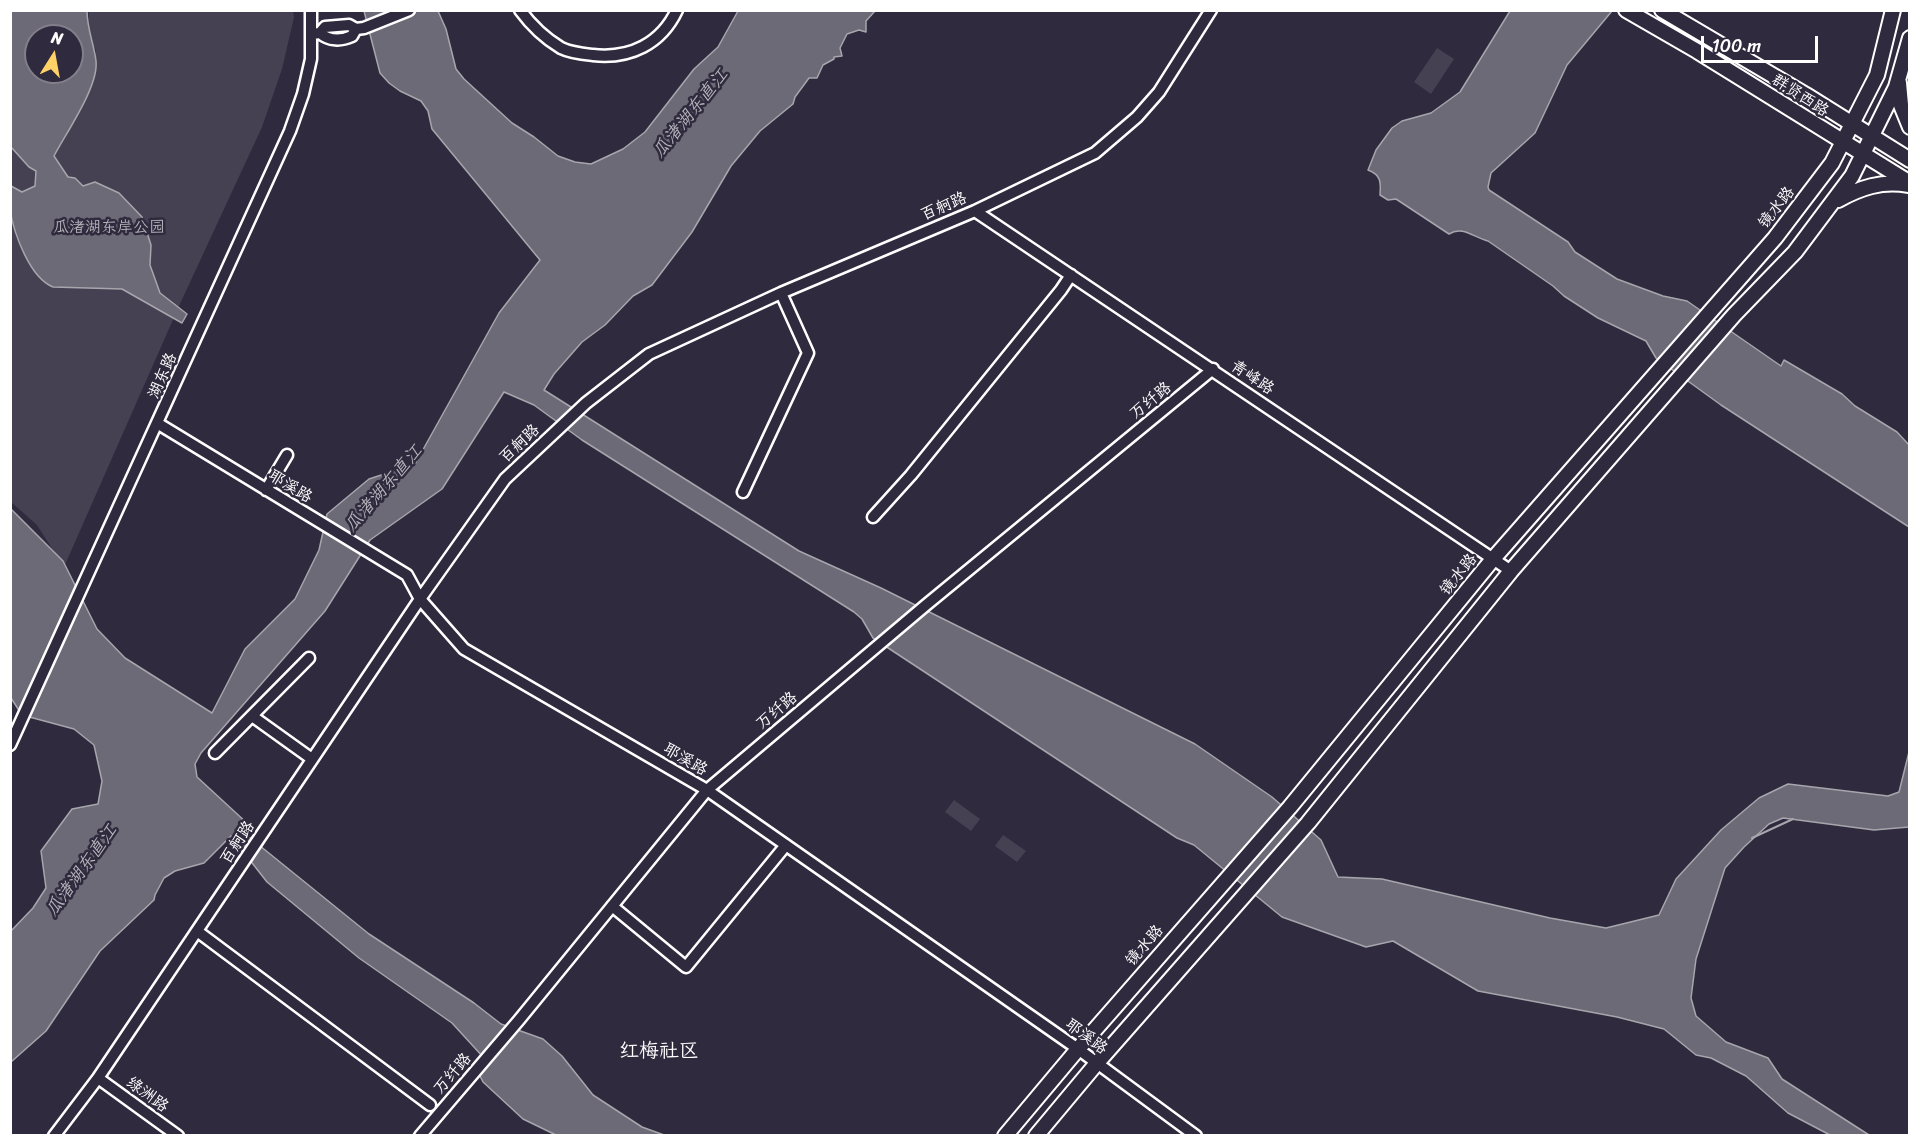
<!DOCTYPE html>
<html>
<head>
<meta charset="utf-8">
<style>
  body { margin:0 }
  #map { position:relative; width:1920px; height:1146px; overflow:hidden; background:#2f2a3d; font-family:Sriracha,sans-serif }
  canvas { display:block }
  .frame { position:absolute; inset:0; border:12px solid #fff; pointer-events:none }
  .north { position:absolute; left:24px; top:24px; width:60px; height:60px; box-sizing:border-box; background:#2f2a3d; border:2px solid #827f8b; border-radius:50%; rotate:11deg; font-size:16px; font-weight:700; line-height:24px; text-align:center; color:#fff }
  .north::after { content:''; display:block; margin:auto; width:21px; height:27px; background:#ffd166; clip-path:polygon(50% 0,100% 100%,50% 72%,0 100%) }
  .scale { position:absolute; left:1701px; top:36px; width:117px; height:27px; box-sizing:border-box; border:3px solid #fff; border-top:0; padding-left:8px; font-size:18px; line-height:21px; white-space:nowrap; color:#fff; -webkit-text-stroke:4px #2f2a3d; paint-order:stroke }
</style>
</head>
<body>
<div id="map">
<canvas width="1920" height="1146"></canvas>
<div class="frame"></div>
<div class="north">N</div>
<div class="scale">100 m</div>
</div>
<script>
const context = document.querySelector('canvas').getContext('2d');
context.lineJoin = 'round';
function fillPath(path, color) { context.fillStyle = color; context.fill(path, 'evenodd'); }
function stroke(path, color, width, dash) { context.strokeStyle = color; context.lineWidth = width; context.lineCap = dash ? 'butt' : 'round'; context.setLineDash(dash || []); context.stroke(path); }
function label(font, color, halo, rows, align = 'center') {
  context.font = font + ' Sriracha,"LXGW WenKai TC",sans-serif'; context.lineWidth = 5; context.setLineDash([]); context.textBaseline = 'middle'; context.strokeStyle = halo; context.fillStyle = color; for (const [text, x, y, turn = 0] of rows) {
    context.save(); context.translate(x, y); context.rotate((+turn || 0) * Math.PI / 180); context.textAlign = isNaN(turn) ? turn : align; if (halo) context.strokeText(text, 0, 0); context.fillText(text, 0, 0); context.restore();
  }
}
fillPath(new Path2D(`
  M89,11H293L294,17L282,69L262,127L179,306L64,567L37,525L11,502L10,146L91,77L96,50L87,39Z
  M1437,48L1454,59L1431,94L1414,82Z
  M954,800L980,819L971,831L945,812Z
  M1003,835L1026,851L1017,862L995,846Z`), '#464152');
const water = new Path2D(`
  M11,10L87,11C87,29 94,44 96,61C99,86 66,133 54,156L68,177L75,178L83,186L95,182L119,193L142,217L151,245L150,265L160,293L187,314L182,323L122,289L53,287C30,278 14,234 10,210C9,202 10,194 11,186L22,192L35,186L36,171L29,167L11,147ZM36,36H72V72H36Z
  M364,11H438L446,29L456,69L464,79L512,123L534,137L558,156L575,162L591,164L623,149L645,132L694,69L718,47L738,11H875L866,21V32L859,30L847,34L840,48L842,56L834,57V59L823,65L817,78H809L795,97L793,104L760,131L731,166L692,232L652,285L633,296L605,325L582,342L554,374L544,390L799,551L881,588L1195,744L1272,797L1321,840L1338,877L1382,879L1550,918L1606,928L1659,915L1676,879L1721,830L1759,798L1788,784L1888,796L1899,792L1909,752V827L1874,830L1783,818L1769,824L1744,847L1725,868L1696,959L1691,998L1696,1016L1726,1042L1768,1058L1782,1079L1869,1135H1830L1788,1113L1746,1076L1711,1058L1696,1055L1664,1029L1617,1017L1478,991L1393,941L1366,947L1282,917L1194,845L1177,838L873,638L862,619L854,612L582,440L534,405L504,392L442,489L370,540L325,611L201,753L195,764L197,777L248,824L245,827L249,837L369,934L474,1003L501,1024L543,1039L562,1056L593,1095L642,1127L664,1135H556L523,1119L483,1082L479,1074L484,1058L452,1023L359,958L267,882L231,836L204,863L175,871L164,878L155,895L154,900L100,951L46,1031L11,1062L10,932L33,908L46,888L41,851L72,809L98,804L102,781L94,745L74,729L22,715L11,698V509L63,561L97,629L125,658L212,713L245,649L295,599L319,550L327,514L369,479L415,464L499,313L540,260L432,129L428,111L421,101L400,91L389,83L380,73Z
  M1510,11H1612L1567,65L1535,133L1491,173L1488,187L1489,190L1568,242L1575,252L1617,279L1663,296L1687,301L1781,366L1784,360L1842,394L1855,406L1897,432L1909,445V527L1721,405L1656,358L1646,341L1598,318L1564,296L1553,286L1488,241C1474,238 1463,225 1449,234L1396,199L1388,200L1380,195C1381,182 1381,175 1368,170L1376,150L1392,128L1402,121L1431,113L1460,92Z`);
fillPath(water, '#6d6a77');
stroke(water, '#a7a6ad', 1.5);
stroke(new Path2D(`
  M1752,838L1793,819`), '#a7a6ad', 2);
const minor = new Path2D(`
  M520,10C531,25 546,39 561,48C571,53 583,54 593,55C630,59 661,44 677,10
  M356,29L364,28L409,10
  M312,34L320,33C329,41 341,41 352,36L356,29L349,25L325,27L320,33
  M975,211L1511,571
  M157,423L407,575L420,599L464,649L707,790L1078,1049L1196,1136
  M266,490L287,455
  M743,492L808,353L781,293
  M873,517L911,475L1061,290L1071,275
  M252,716L312,759
  M10,745L290,131L303,94L311,59V10
  M215,753L309,658
  M612,906L686,967L786,845
  M197,931L430,1105
  M98,1078L178,1136
  M54,1136L98,1078L420,599L505,479L586,403L649,354L781,293L975,211L1095,153L1137,117L1159,92L1211,10
  M420,1136L519,1020L707,790L926,605L1213,369`);
const major = new Path2D(`
  M1626,10L1697,51L1910,183
  M1662,10L1806,95L1910,160
  M1899,83L1901,105L1910,127
  M1838,200C1860,188 1882,180 1908,185
  M1005,1136L1078,1049L1290,807L1493,559L1775,238L1832,163L1877,75L1893,10
  M1036,1136L1097,1063L1308,823L1511,571L1734,315L1795,252L1852,176L1896,87L1910,38`);
stroke(minor, '#fff', 15);
stroke(major, '#fff', 18);
stroke(minor, '#2f2a3d', 10);
stroke(major, '#2f2a3d', 14);
label('16px', '#fff', '#2f2a3d', [
  ["群贤西路",1800,96,33],
  ["百舸路",944,207,-23],
  ["镜水路",1777,208,-52],
  ["湖东路",163,376,-66],
  ["青峰路",1252,378,34],
  ["万纤路",1151,401,-39],
  ["百舸路",520,444,-43],
  ["耶溪路",290,487,31],
  ["镜水路",1459,575,-51],
  ["万纤路",777,711,-40],
  ["耶溪路",685,760,30],
  ["百舸路",238,843,-56],
  ["镜水路",1145,946,-49],
  ["耶溪路",1086,1037,36],
  ["万纤路",453,1074,-49],
  ["绿洲路",147,1095,36]
]);
label('16px', '#b5b3ba', '#2f2a3d', [
  ["瓜渚湖东岸公园",109,228]
]);
label('italic 18px', '#b6b4bb', '#2f2a3d', [
  ["瓜渚湖东直江",691,114,-51],
  ["瓜渚湖东直江",384,489,-49],
  ["瓜渚湖东直江",82,871,-54]
]);
label('20px', '#fff', '#2f2a3d', [
  ["红梅社区",659,1052]
]);
</script>
</body>
</html>
